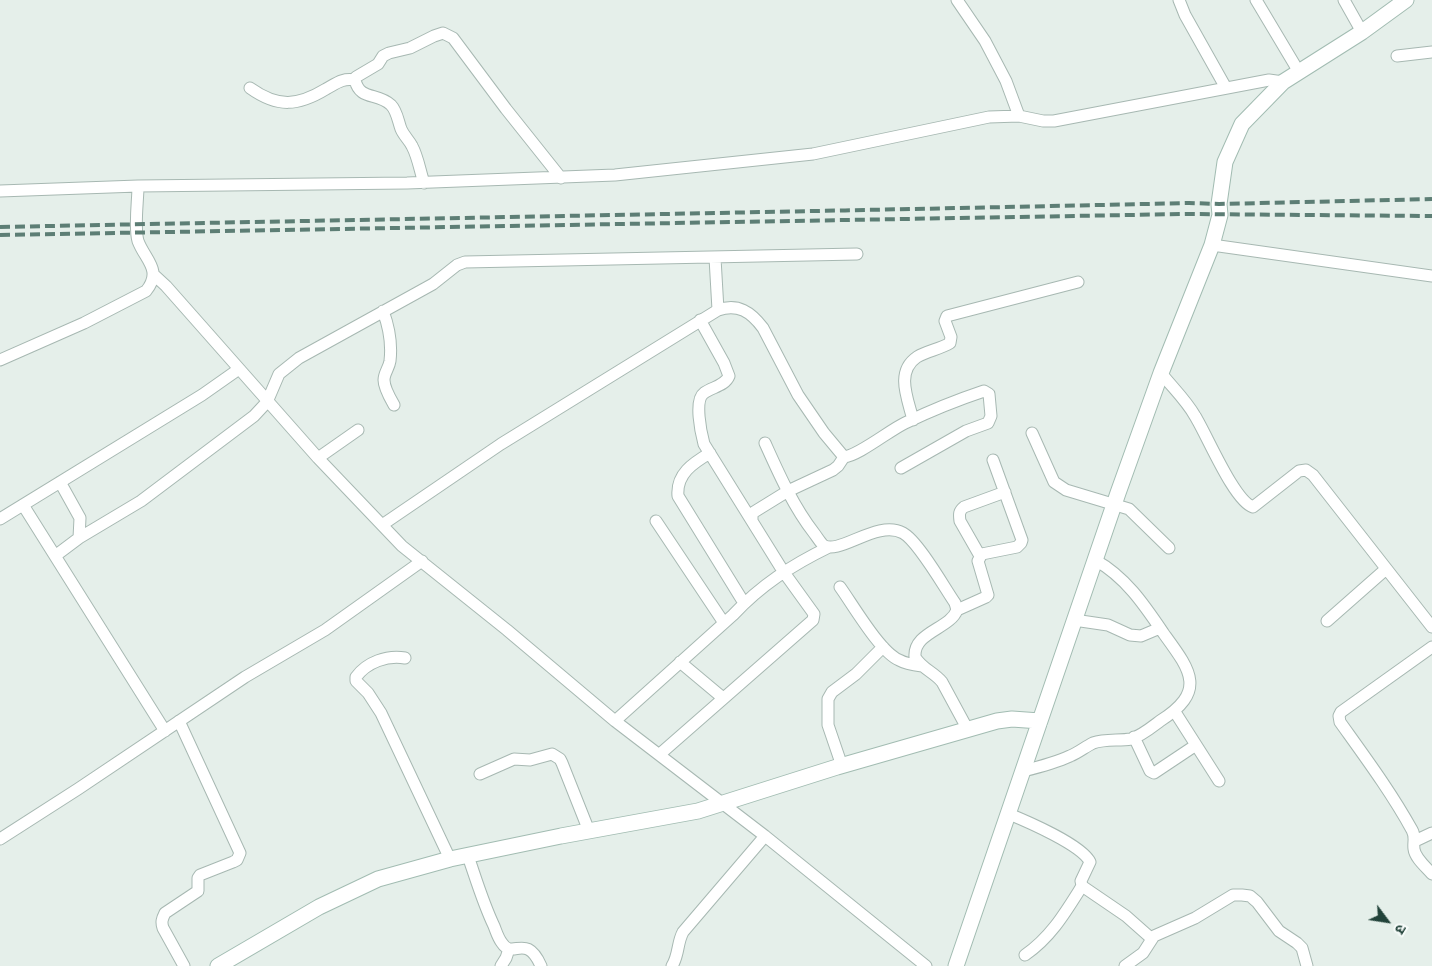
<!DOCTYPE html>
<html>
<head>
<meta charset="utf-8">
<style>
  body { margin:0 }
  #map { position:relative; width:1432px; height:966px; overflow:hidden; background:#e5efea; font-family:Rubik,"Noto Sans Devanagari",sans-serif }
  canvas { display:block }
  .north { position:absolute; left:1362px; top:896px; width:50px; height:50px; -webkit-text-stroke:4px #f6fbf9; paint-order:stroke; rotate:121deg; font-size:14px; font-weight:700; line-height:20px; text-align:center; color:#22433a }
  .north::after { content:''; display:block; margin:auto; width:18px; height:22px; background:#22433a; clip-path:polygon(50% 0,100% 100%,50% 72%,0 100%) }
</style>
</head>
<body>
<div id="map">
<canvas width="1432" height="966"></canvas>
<div class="north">उ</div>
</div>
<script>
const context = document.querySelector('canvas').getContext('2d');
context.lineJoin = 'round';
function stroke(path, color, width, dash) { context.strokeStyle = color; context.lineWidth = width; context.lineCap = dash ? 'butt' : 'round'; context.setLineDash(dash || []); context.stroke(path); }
const street = new Path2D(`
  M957,0L985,41L1006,81L1019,116
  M1179,0L1185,15L1226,88
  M1256,0L1299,72
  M1344,0L1362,32
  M1397,56L1432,52
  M250,88C278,108 298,106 326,89C337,83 342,78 355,80
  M424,183C420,171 418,157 412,146C409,140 404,136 401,129C398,121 397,111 391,105C377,92 360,101 355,80L356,77L378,64L383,56L389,53L410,48L434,36L443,33L453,38L506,109L561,178
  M0,191L138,186L407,183L615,175L813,154L989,117L1019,116L1043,121H1054L1269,80L1283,82
  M1212,245L1432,276
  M715,258L718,310
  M153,274L166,286L318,458L402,546L507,630L615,721L765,836L926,966
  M383,311C389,327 392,344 390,361C389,368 384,373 384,380C384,388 390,398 394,405
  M0,360L84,323L146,291C163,270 145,260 138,241C134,227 138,201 138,186
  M1161,373C1172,387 1186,400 1195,416C1207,435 1234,501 1253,507L1299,471L1306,470L1313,475L1432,627
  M913,420C908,399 895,372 917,357C927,351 940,349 950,343L951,337L945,321L947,316L1078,282
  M1032,433L1054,482L1066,490L1129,509L1169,548
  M765,443C779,474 793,506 814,533C817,537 820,542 823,545C839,556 877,519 903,533C918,541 944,587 955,603L957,610C950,629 913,632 915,657C922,669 934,672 942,682L968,730
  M710,453C693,463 676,474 678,496L744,603
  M318,458L358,430
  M60,482L80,518L79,538
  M23,505L165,731
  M0,519L202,395L239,369
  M752,520V515L754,512L788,491L833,470L838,466L844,457
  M656,521L724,623
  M382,525L501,444L718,310C738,303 751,312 763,328L798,395L824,433L844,457C858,456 890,430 905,423C930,411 957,400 984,391L989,394L991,416L988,423L966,431L901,468
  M55,556L79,538L141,501L254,416L267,402L279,374L299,358L433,284L457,265L465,262L857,254
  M980,556L960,521C959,514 959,511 964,507L1005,492
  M840,587C853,605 880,652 899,660C906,664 914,665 922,666
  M957,610L986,597L988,595L978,561L982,554L1017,547L1021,543L1022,540L993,460
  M1074,620L1108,625L1130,635L1141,636L1160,628
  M1327,621L1386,569
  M1432,647L1341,712L1339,716L1340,722C1365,757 1391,792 1412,830C1416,837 1413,842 1414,849C1415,858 1426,867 1432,874
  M405,658C387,655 367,662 356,677V681L368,693L381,713L450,859
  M680,662L723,698
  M1175,712L1219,781
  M179,721L240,853L237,860L233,862L200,875L198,878V891L165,913C162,919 161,922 163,928L184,966
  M615,721L733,615C761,585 792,565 829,547
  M1134,737L1150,771L1154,773L1196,745
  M660,754L813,620L814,614L783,571L704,444C701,433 694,400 704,393C712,387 725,386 729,376L724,363L700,320
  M842,766L828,725V699L832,692L856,674L883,647
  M1023,771C1039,767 1055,763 1070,756C1078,753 1085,747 1093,743C1105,739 1119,741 1131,739C1141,736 1152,727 1160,721C1207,691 1191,671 1164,634C1145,606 1126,577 1095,560
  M480,774L514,759L530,760L552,754L560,759L562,763L589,831
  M1009,814C1026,821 1082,845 1090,862L1081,881L1082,886L1126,916L1152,939
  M0,839L78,789L245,677L325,630L422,561
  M1415,841L1432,833
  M468,856C476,879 483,903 494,926C496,931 498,938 502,943C513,960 526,932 541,966
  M1025,955C1051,937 1065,913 1082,886
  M501,966L506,958L509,949
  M672,966C679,955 677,943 683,932L765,836
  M1125,966L1143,953L1154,936L1195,918L1233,895H1242L1250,896L1257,902L1279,931L1297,943L1302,948L1307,966`);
const secondary = new Path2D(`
  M218,966L319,907L378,879L450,859L561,836L698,811L837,767L997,721L1012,719L1040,721
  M956,966L1118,493L1161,373L1212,245L1220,215L1219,204L1225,162L1242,124L1283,82L1362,32L1406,0`);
stroke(street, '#a7b8b2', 13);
stroke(secondary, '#a2bcb2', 17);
stroke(street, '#fff', 11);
stroke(secondary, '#fff', 15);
stroke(new Path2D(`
  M0,227C396,219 793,212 1189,203L1219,204L1432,199
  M0,235L1185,214L1432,216`), '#5d7e75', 4, [10, 5]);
</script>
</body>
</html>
